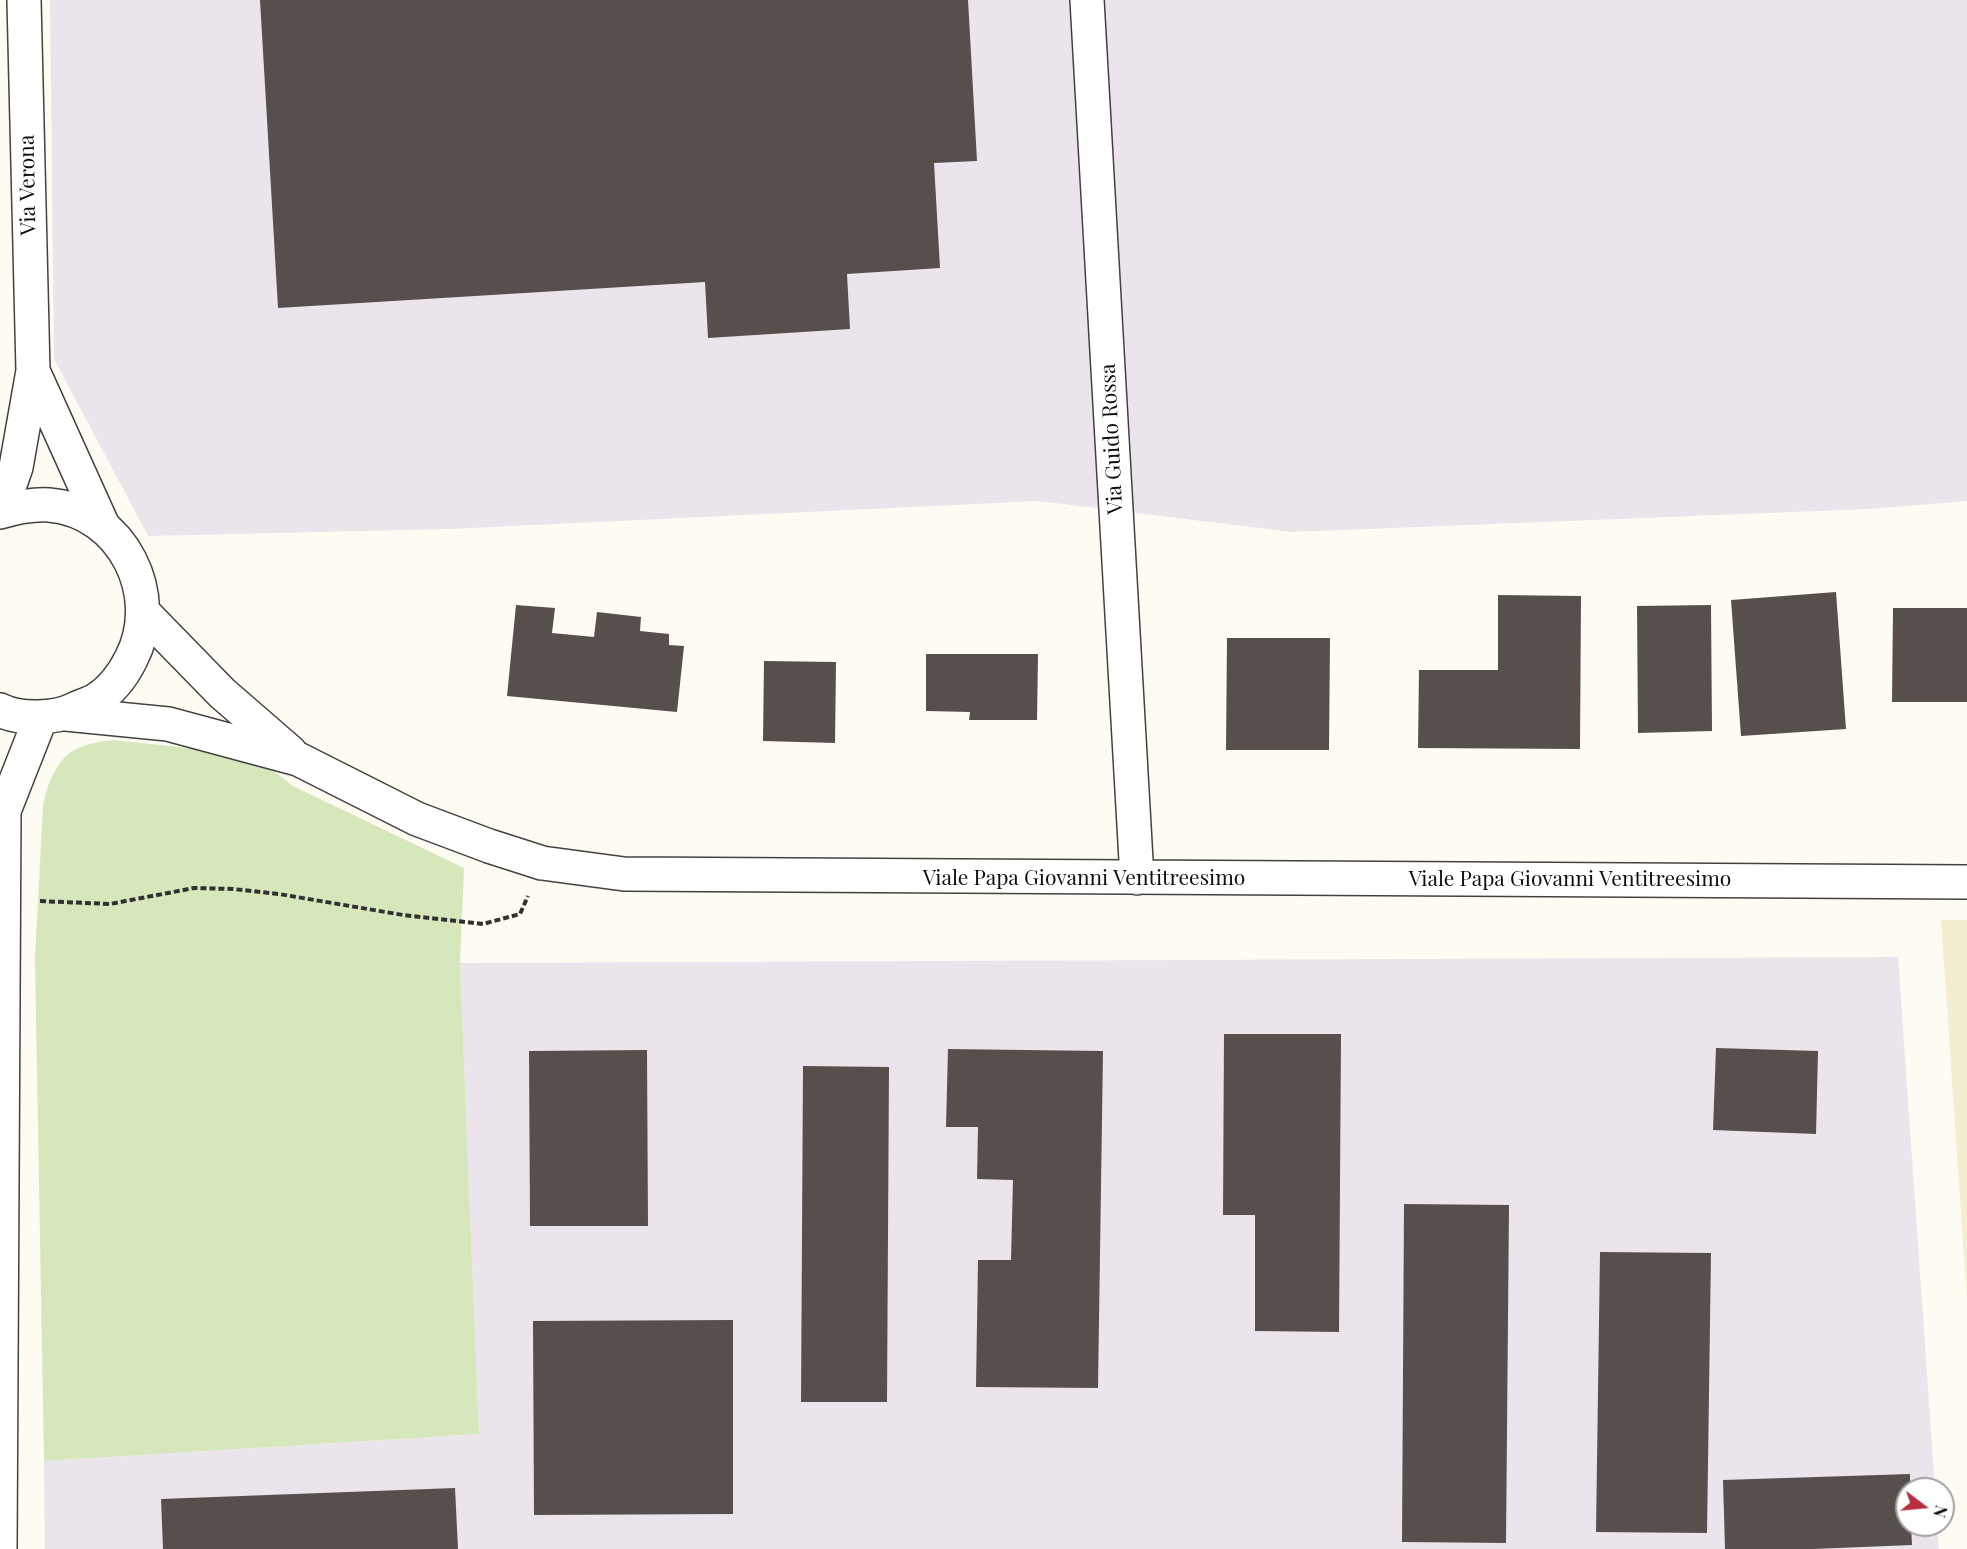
<!DOCTYPE html>
<html>
<head>
<meta charset="utf-8">
<style>
  body { margin:0 }
  #map { position:relative; width:1967px; height:1549px; overflow:hidden; background:#fefbf2; font-family:"Playfair Display",serif }
  canvas { display:block }
  .north { position:absolute; left:1895px; top:1477px; width:60px; height:60px; box-sizing:border-box; background:#fff; border:2px solid #9f9f9f; border-radius:50%; rotate:106deg; font-size:16px; font-weight:700; line-height:24px; text-align:center; color:#0f0f0f }
  .north::after { content:''; display:block; margin:auto; width:21px; height:27px; background:#b82e40; clip-path:polygon(50% 0,100% 100%,50% 72%,0 100%) }
</style>
</head>
<body>
<div id="map">
<canvas width="1967" height="1549"></canvas>
<div class="north">N</div>
</div>
<script>
const context = document.querySelector('canvas').getContext('2d');
context.lineJoin = 'round';
function fillPath(path, color) { context.fillStyle = color; context.fill(path, 'evenodd'); }
function stroke(path, color, width, dash) { context.strokeStyle = color; context.lineWidth = width; context.lineCap = dash ? 'butt' : 'round'; context.setLineDash(dash || []); context.stroke(path); }
function label(font, color, halo, rows, align = 'center') {
  context.font = font + ' "Playfair Display",serif'; context.lineWidth = 6; context.setLineDash([]); context.textBaseline = 'middle'; context.strokeStyle = halo; context.fillStyle = color; for (const [text, x, y, turn = 0] of rows) {
    context.save(); context.translate(x, y); context.rotate((+turn || 0) * Math.PI / 180); context.textAlign = isNaN(turn) ? turn : align; if (halo) context.strokeText(text, 0, 0); context.fillText(text, 0, 0); context.restore();
  }
}
fillPath(new Path2D(`
  M50,0H1967V501L1868,509L1292,532L1038,501L449,529L148,536L54,359Z
  M1898,957L1935,1489H1907V1525H1937L1939,1549H45L44,1461L479,1434L460,963Z`), '#ebe4ed');
fillPath(new Path2D(`
  M1941,920H1967V1301Z`), '#f3eed2');
fillPath(new Path2D(`
  M113,740L199,749L270,768L293,786L464,868L460,963L479,1434L44,1461L35,958L43,806C47,786 54,765 71,752C83,744 99,742 113,740Z`), '#d6e7bc');
fillPath(new Path2D(`
  M260,0H968L977,161L934,163L940,268L847,274L850,329L708,338L705,282L278,308Z
  M1836,592L1846,729L1741,736L1731,600Z
  M1498,595L1581,596L1580,749L1418,748L1419,670H1498Z
  M516,605L555,608L552,633L594,637L597,612L641,617L640,631L669,634V645L684,646L677,712L507,696Z
  M1711,605L1712,731L1638,733L1637,606Z
  M1893,608H1967V702H1892Z
  M1227,638H1330L1329,750H1226Z
  M926,654H1038L1037,720H969L970,712L926,711Z
  M764,661L836,662L835,743L763,741Z
  M1224,1034H1341L1339,1332L1255,1331V1215H1223Z
  M1716,1048L1818,1051L1816,1134L1713,1130Z
  M948,1049L1103,1051L1098,1388L976,1387L978,1260H1011L1013,1180L977,1179L978,1127H946Z
  M647,1050L648,1226H530L529,1051Z
  M803,1066L889,1067L887,1402H801Z
  M1404,1204L1509,1205L1506,1543L1402,1542Z
  M1600,1252L1711,1253L1707,1533L1596,1532Z
  M733,1320V1514L534,1515L533,1321Z
  M1910,1474V1489H1907V1525H1911L1912,1545L1813,1549H1725L1723,1480Z
  M455,1488L458,1549H163L161,1499Z`), '#574f4c');
const minor = new Path2D(`
  M1087,0L1137,878
  M33,371L103,526
  M0,506L7,493L16,467L33,371L24,0
  M0,512C17,507 32,504 49,505C123,511 164,596 131,659C123,675 112,690 96,700C90,703 82,706 75,709C55,719 20,720 0,710
  M144,613L222,693L290,752
  M66,714L168,724L298,759L417,819L489,846L542,863L624,874L1967,882
  M0,1549L4,811L41,717`);
stroke(minor, '#424242', 36);
stroke(new Path2D(`
  M40,901L110,904L194,888L233,889L279,894L403,915L483,924L520,914L528,896`), '#313131', 4, [6, 3]);
stroke(minor, '#fff', 33);
label('21px', '#0f0f0f', '#fff', [
  ["Via Verona",28,185,-91],
  ["Via Guido Rossa",1112,439,-93],
  ["Viale Papa Giovanni Ventitreesimo",1084,878],
  ["Viale Papa Giovanni Ventitreesimo",1570,879]
]);
</script>
</body>
</html>
